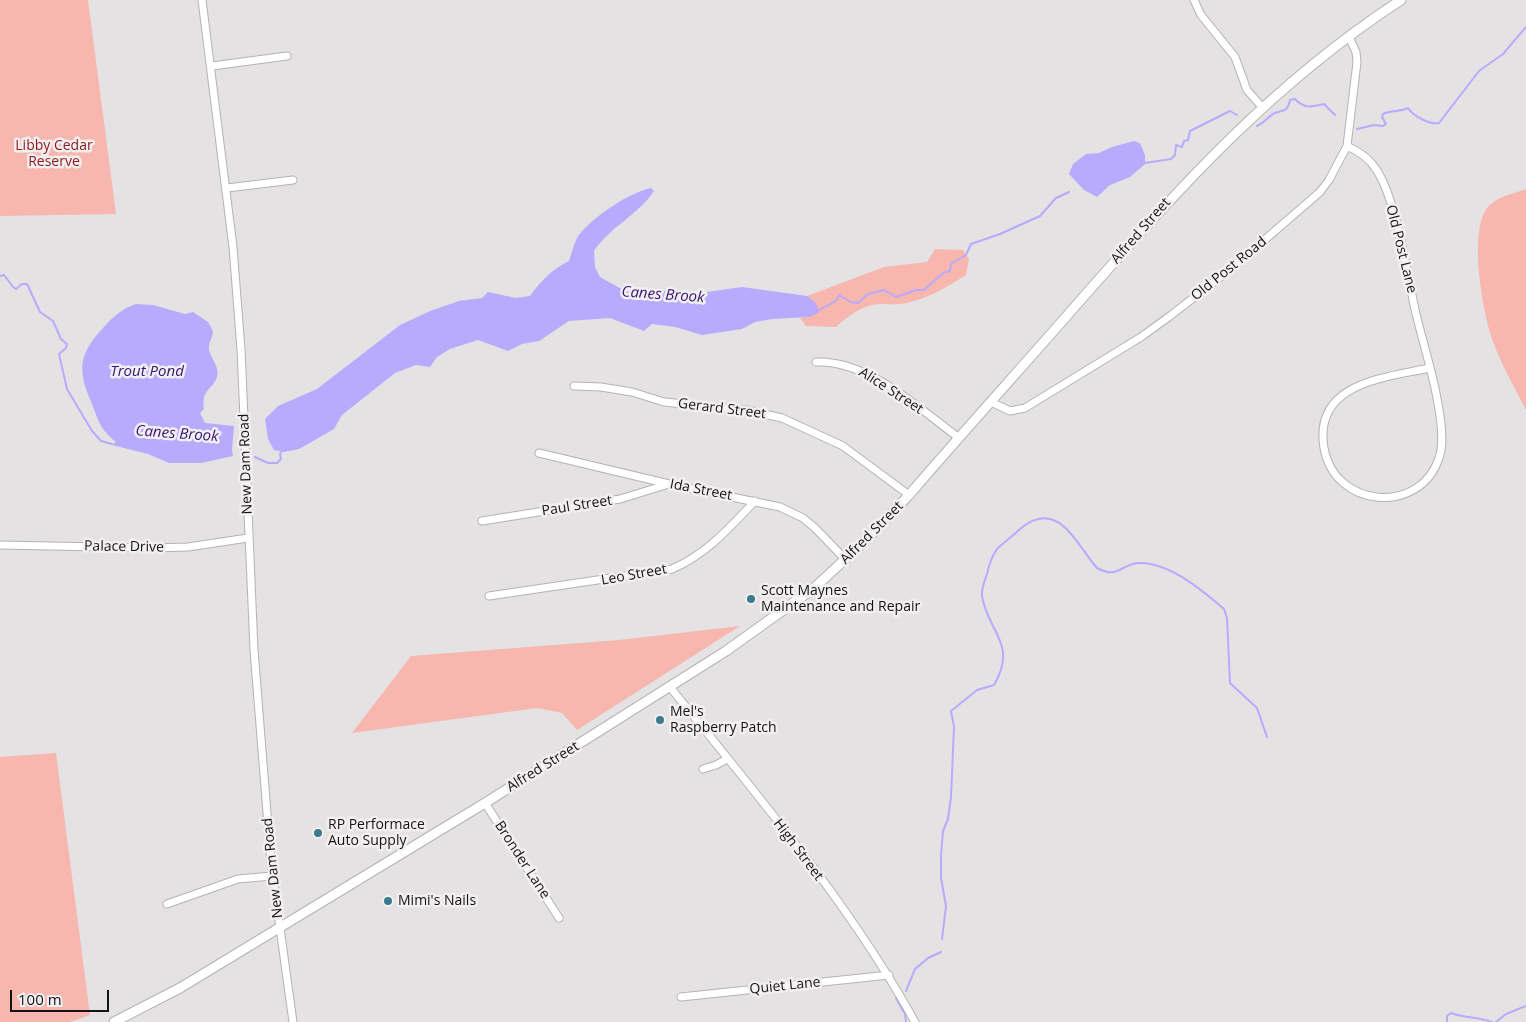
<!DOCTYPE html>
<html>
<head>
<meta charset="utf-8">
<style>
  body { margin:0 }
  #map { position:relative; width:1526px; height:1022px; overflow:hidden; background:#e5e2e4; font-family:"Open Sans",sans-serif }
  canvas { display:block }
  .scale { position:absolute; left:10px; top:990px; width:99px; height:22px; box-sizing:border-box; border:2px solid #151415; border-top:0; padding-left:6px; font-size:15px; line-height:18px; white-space:nowrap; color:#151415; -webkit-text-stroke:4px #f2eff1; paint-order:stroke }
</style>
</head>
<body>
<div id="map">
<canvas width="1526" height="1022"></canvas>
<div class="scale">100 m</div>
</div>
<script>
const context = document.querySelector('canvas').getContext('2d');
context.lineJoin = 'round';
function fillPath(path, color) { context.fillStyle = color; context.fill(path, 'evenodd'); }
function stroke(path, color, width, dash) { context.strokeStyle = color; context.lineWidth = width; context.lineCap = dash ? 'butt' : 'round'; context.setLineDash(dash || []); context.stroke(path); }
function label(font, color, halo, rows, align = 'center') {
  context.font = font + ' "Open Sans",sans-serif'; context.lineWidth = 5; context.setLineDash([]); context.textBaseline = 'middle'; context.strokeStyle = halo; context.fillStyle = color; for (const [text, x, y, turn = 0] of rows) {
    context.save(); context.translate(x, y); context.rotate((+turn || 0) * Math.PI / 180); context.textAlign = isNaN(turn) ? turn : align; if (halo) context.strokeText(text, 0, 0); context.fillText(text, 0, 0); context.restore();
  }
}
fillPath(new Path2D(`
  M0,0H88L116,214L0,216Z
  M1526,189V410C1515,388 1501,365 1493,341C1483,314 1466,223 1491,204C1500,196 1515,193 1526,189Z
  M935,249L963,250L969,259L966,275C947,287 929,298 907,303C897,305 890,304 880,304C864,304 847,317 836,327L806,326L800,318L810,317L816,303L807,296L884,267L927,262Z
  M740,626L577,730L562,713L537,708L352,733L411,656L619,640Z
  M56,753L90,1015L70,1022H0V757Z`), '#f7b6ae');
fillPath(new Path2D(`
  M1134,141L1140,143L1145,155V164L1130,177L1110,185L1097,197L1084,190L1069,174L1073,164L1086,154L1099,153L1112,147Z
  M651,188L654,191C638,215 611,226 594,251L595,267L600,277L627,292L645,289L693,294L742,287L807,296L816,303L819,312L810,317L772,319L755,322L742,329L702,335L675,327L652,324L644,331L610,318L569,321L539,341L522,344L508,351L478,340L450,349L437,357L430,367L416,365L395,373L342,415L334,429L299,449L284,452L274,450L268,439L265,419L278,406L317,389L400,325L430,311L459,301L482,298L488,292L516,298L530,296C541,281 552,269 569,261C572,253 574,242 579,235C593,217 628,193 651,188Z
  M136,304L153,305L185,314L193,312L208,322L213,331C213,338 208,342 209,350C211,358 220,368 217,377C212,391 201,389 204,409L200,413L205,423L234,426L232,450L233,456L201,463H169L148,454L112,445L116,442C100,429 99,422 92,404C78,371 77,356 103,328C113,317 121,309 136,304Z`), '#b8aafc');
stroke(new Path2D(`
  M1257,126C1265,123 1268,116 1275,113C1284,110 1288,111 1290,100L1295,99C1304,109 1312,107 1324,104L1335,115
  M1357,129L1374,125L1383,126L1386,124L1382,117L1383,114C1392,110 1400,112 1408,108C1413,116 1430,125 1439,123L1479,71L1503,54L1526,27
  M1145,163L1171,159L1175,155L1176,145L1182,147L1184,141L1188,140L1190,131L1230,111L1237,115
  M0,276L4,275L13,287L16,289L22,284H27L40,312L53,321L61,339L67,344L66,348L59,354L67,389L92,431L101,441L112,444
  M816,312L837,300L839,295L851,302L858,303L868,294L884,290L896,297L916,290H924L943,273L950,271L951,264L966,255L971,244L1000,234L1040,216L1056,198L1069,192
  M255,457L268,463H277L281,459L280,454L283,450
  M942,939L946,906L941,878V855L943,831L948,819L951,797L954,727L951,711L977,690L994,685C1018,643 988,633 982,596C981,589 985,580 987,574C989,565 992,556 997,549C1004,542 1013,536 1020,529C1058,497 1076,544 1097,568C1119,580 1121,563 1140,563C1170,563 1202,590 1224,609L1227,618L1230,683L1257,708L1267,737
  M906,991L915,969L928,958L941,952
  M896,998L905,1014L906,1022
  M1447,1022V1016L1451,1013C1464,1018 1479,1017 1492,1022
  M1496,1022L1506,1014L1526,1006`), '#b8aafc', 2);
const minor = new Path2D(`
  M202,0L233,247L241,349L254,650L271,863L293,1022
  M1194,0L1201,15L1235,57L1247,90L1262,107
  M212,66L287,56
  M1347,146C1358,151 1369,158 1376,169C1397,201 1407,274 1416,314C1425,350 1437,387 1441,424C1442,435 1443,447 1439,458C1420,516 1334,508 1324,448C1313,383 1384,378 1429,368
  M227,188L293,180
  M816,362C869,360 918,408 959,438
  M574,386L601,387L632,392L664,402L746,410L782,418L843,446L909,495
  M991,402L1010,411L1025,408L1141,337L1170,316L1232,268L1320,192L1329,180L1347,146L1357,62L1356,52L1349,37
  M539,453L669,484L780,507L803,518L815,528L846,560
  M482,521L620,499L669,484
  M0,545L151,548L188,547L248,538
  M489,596L672,569C707,554 729,528 755,501
  M670,687C756,794 848,901 915,1022
  M703,769L716,765L727,759
  M485,803L559,918
  M167,904L238,879L272,876
  M681,997L889,975`);
const major = new Path2D(`
  M114,1022L180,988L485,803L726,651L814,588L866,540L909,495C965,430 1023,366 1079,302C1180,187 1272,84 1401,0`);
stroke(minor, '#b5b2b4', 9);
stroke(major, '#b5b2b4', 11);
stroke(minor, '#fff', 7);
stroke(major, '#fff', 9);
for (const [x, y, r, color] of [
  [751,599,5,"#3a7b8e"],
  [660,720,5,"#3a7b8e"],
  [318,833,5,"#3a7b8e"],
  [388,901,5,"#3a7b8e"]
]) { const dot = new Path2D(); dot.arc(x, y, r, 0, 2 * Math.PI); context.fillStyle = color; context.fill(dot); stroke(dot, '#f2eff1', 2); }
label('14px', '#89191a', '#f2eff1', [
  ["Libby Cedar",54,146],
  ["Reserve",54,162]
]);
label('14px', '#151415', '#f2eff1', [
  ["Alfred Street",1141,231,-49],
  ["Old Post Lane",1401,249,76],
  ["Old Post Road",1229,269,-39],
  ["Alice Street",891,391,33],
  ["Gerard Street",722,409,7],
  ["New Dam Road",246,464,-92],
  ["Ida Street",701,490,11],
  ["Paul Street",577,506,-9],
  ["Alfred Street",872,533,-45],
  ["Palace Drive",124,547,1],
  ["Leo Street",634,575,-10],
  ["Alfred Street",543,767,-32],
  ["High Street",798,850,53],
  ["Bronder Lane",522,860,57],
  ["New Dam Road",273,868,-96],
  ["Quiet Lane",785,986,-6]
]);
label('14px', '#151415', '#f2eff1', [
  ["Scott Maynes",761,591],
  ["Maintenance and Repair",761,607],
  ["Mel's",670,712],
  ["Raspberry Patch",670,728],
  ["RP Performace",328,825],
  ["Auto Supply",328,841],
  ["Mimi's Nails",398,901]
], 'left');
label('italic 15px', '#351472', '#f2eff1', [
  ["Canes Brook",663,295,4],
  ["Trout Pond",147,372],
  ["Canes Brook",177,434,4]
]);
</script>
</body>
</html>
